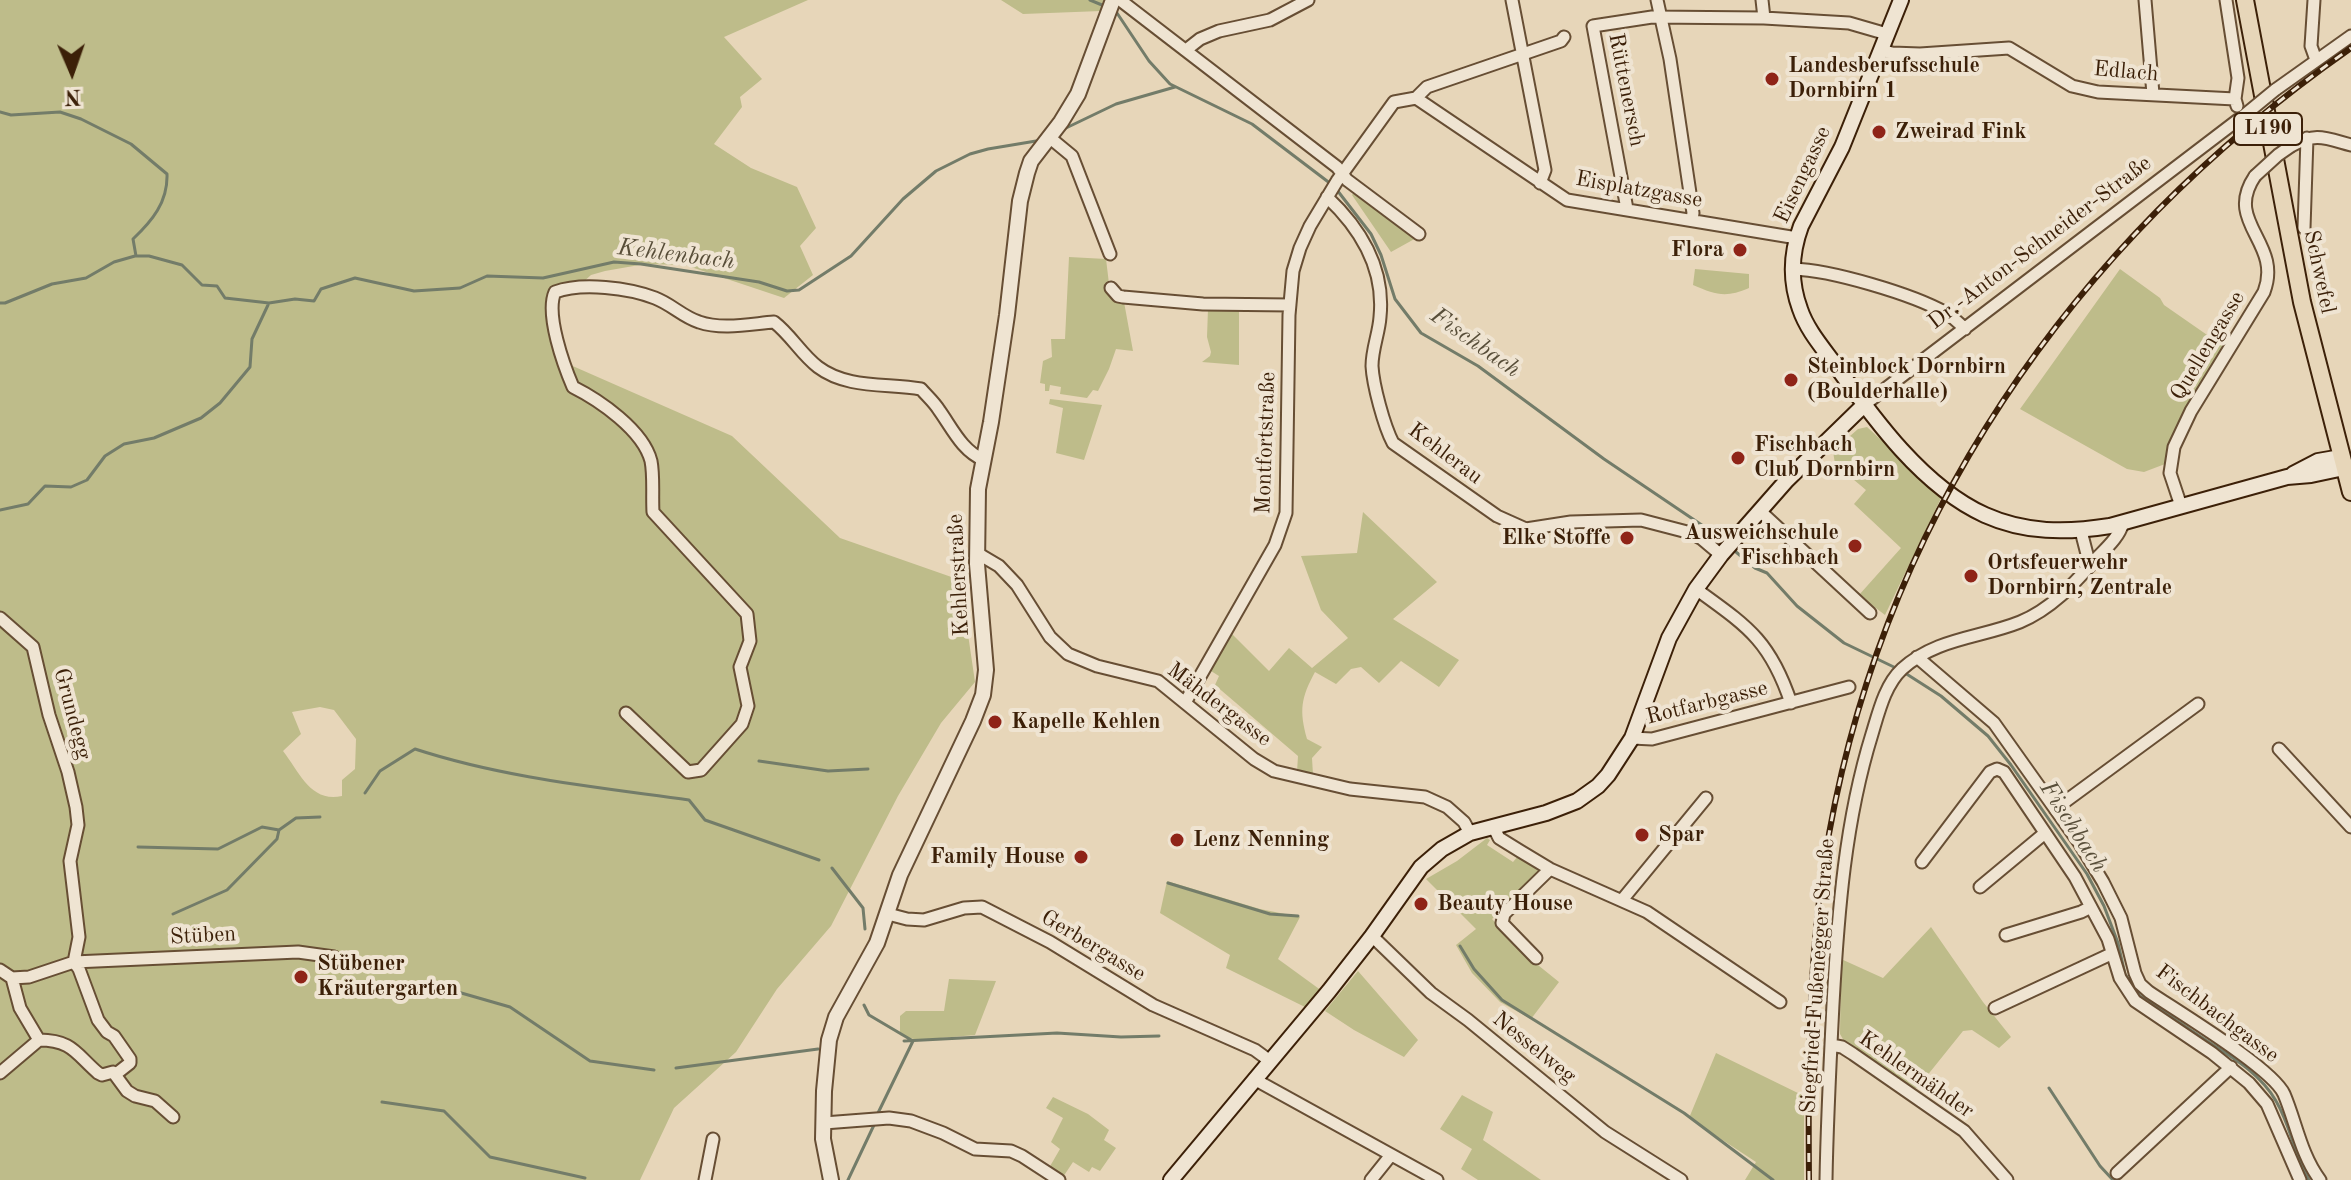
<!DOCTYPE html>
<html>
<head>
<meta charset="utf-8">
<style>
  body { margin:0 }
  #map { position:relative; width:2351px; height:1180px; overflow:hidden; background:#e7d6b9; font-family:"Old Standard TT",serif }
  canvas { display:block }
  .north { position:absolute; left:32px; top:32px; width:80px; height:80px; -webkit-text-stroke:6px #efe4d2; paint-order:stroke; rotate:178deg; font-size:22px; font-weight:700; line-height:32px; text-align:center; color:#3c2008 }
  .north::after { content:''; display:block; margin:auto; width:28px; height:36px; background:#3c2008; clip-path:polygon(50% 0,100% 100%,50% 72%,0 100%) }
</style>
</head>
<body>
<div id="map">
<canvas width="2351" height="1180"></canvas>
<div class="north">N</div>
</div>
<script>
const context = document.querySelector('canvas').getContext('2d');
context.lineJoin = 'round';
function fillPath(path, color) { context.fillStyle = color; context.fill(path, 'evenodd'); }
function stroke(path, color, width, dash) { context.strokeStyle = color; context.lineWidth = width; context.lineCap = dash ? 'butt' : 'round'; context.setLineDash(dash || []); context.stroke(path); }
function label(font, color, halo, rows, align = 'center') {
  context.font = font + ' "Old Standard TT",serif'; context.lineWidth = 8; context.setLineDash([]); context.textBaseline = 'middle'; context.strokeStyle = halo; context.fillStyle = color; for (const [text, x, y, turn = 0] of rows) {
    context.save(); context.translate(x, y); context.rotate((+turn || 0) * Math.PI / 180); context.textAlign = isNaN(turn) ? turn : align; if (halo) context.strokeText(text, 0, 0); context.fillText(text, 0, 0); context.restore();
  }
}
fillPath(new Path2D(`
  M0,0H808L724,37L762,79L740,97L742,107L714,144L751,168L797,187L816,228L800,246L813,275L784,298L685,265L645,264L605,271L591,275L580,285L555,287L546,296L559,360L732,436L840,538L960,580L975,682L941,723L898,796L831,926L777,989L736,1052L674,1108L640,1180H0ZM320,707L334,710L356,739L355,769L342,780V796C311,803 300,773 283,751L301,734L292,712Z
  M1001,0H1105L1101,11L1023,14Z
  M1356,190L1418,237L1391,252L1352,195Z
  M1069,257L1106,259L1110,292L1124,302L1133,351L1116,349L1109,369L1098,391L1093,390L1087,398L1060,394L1061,387L1050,385L1049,391H1045V384L1040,383L1043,361L1052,357L1051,339H1065Z
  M1695,269L1749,274V288C1726,298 1716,295 1693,285Z
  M2120,269L2160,298L2164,305L2223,346C2201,384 2176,421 2165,464L2144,472L2127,469L2020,409Z
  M1239,308V365L1202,362L1210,356L1211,352L1207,337L1208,309Z
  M1050,399L1102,405L1084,460L1056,453L1063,408L1049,404Z
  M1867,427L1942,496L1885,615L1859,595L1901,548L1854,504L1866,490L1835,464L1833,451L1858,429Z
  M1363,512L1437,582L1393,619L1459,660L1439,687L1401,661L1379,683L1361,667L1351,669L1336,684L1315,672C1301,698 1299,710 1307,739L1322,747L1312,758L1313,775L1297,772L1298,756L1215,685L1219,676L1211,671L1231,633L1269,671L1289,648L1312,668L1348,638L1321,610L1301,556L1357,553Z
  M1487,838L1490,840L1487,845L1513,862L1519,855L1533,865L1539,872L1531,884L1492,919L1528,957L1559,982L1531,1019L1500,1002L1472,973L1456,945L1476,929L1426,879L1457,861Z
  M1167,881L1260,909L1300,917L1278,959L1322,991L1307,1008L1226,968L1230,955L1160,913Z
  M1931,927L1983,1002L2011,1037L1999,1048L1972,1030L1963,1031L1922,1082L1916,1088L1909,1089L1844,1041L1840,1034L1841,959L1883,978Z
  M1358,971L1418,1040L1404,1057L1354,1030L1325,1011Z
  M949,979L996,981L975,1035L917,1040L900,1035V1016L906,1011H944Z
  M1716,1053L1804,1096V1180H1745L1756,1162L1689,1118Z
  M1462,1095L1493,1112L1483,1140L1541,1180H1478L1461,1169L1472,1149L1440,1129Z
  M1053,1097L1088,1114L1109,1130L1104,1140L1116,1148L1100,1171L1092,1167L1089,1172L1073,1162L1063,1177L1049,1168L1060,1149L1051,1142L1063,1118L1046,1108Z`), '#bebc8a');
stroke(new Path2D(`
  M1090,0L1102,5
  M1117,13L1149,61L1170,84L1252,124L1331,184
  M0,112L11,115L60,112L81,119L131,144L167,174C168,202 152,221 133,239L136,256H149L182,265L202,285L217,286L225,298L269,303L295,299L314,301L321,289L355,278L414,291L460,288L487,276L543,278L614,262L641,264L759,282L787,291L799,290L851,256L903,199L936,171L970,154L988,149L1036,141
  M1066,128L1116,104L1175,87
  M1337,190L1371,234L1381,255L1395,299L1421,333L1478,366L1604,459L1721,538
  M0,303H5L52,284L86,278L114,262L135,256
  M0,510L28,504L45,486L71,487L87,480L105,456L124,444L154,438L201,418L220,403L250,367L252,339L268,305
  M1736,552L1755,568L1767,573L1797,606L1844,643L1898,669
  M1905,673L1941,696L1988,736L2011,765L2087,874L2104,906L2118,943L2125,974L2140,996C2161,1009 2181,1024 2201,1037C2228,1055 2260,1072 2276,1101C2291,1126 2294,1155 2309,1180
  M759,761L828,771L868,769
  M365,793L380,771L415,749C504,778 596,787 689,800L705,820L819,860
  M138,847L218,849L262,827L279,830
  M832,868L863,908L865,929
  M1168,883L1270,914L1298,916
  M173,914L227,890L277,839L279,830L296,818L320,817
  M1460,946L1474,969L1502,1000L1684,1113L1773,1180
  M430,984L510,1007L590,1061L654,1070
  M864,1005L869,1015L913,1041L878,1113
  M904,1041L1057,1033L1121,1037L1159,1036
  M676,1068L818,1049
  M2049,1088L2100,1166L2113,1180
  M382,1102L444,1111L490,1157L585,1178
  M848,1180L874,1125`), '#737c69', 3);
const minor = new Path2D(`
  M1120,0L1337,167L1347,180L1419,234
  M1512,0L1545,170L1540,183
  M1657,0L1670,59L1693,213L1692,219
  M1762,0L1764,18
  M2145,0L2153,94
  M2226,0L2238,78L2235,99L2237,106
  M2314,0L2311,46L2316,60
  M1186,50L1200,39L1219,31L1270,20L1308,0
  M1881,50L1892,53L1920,54L2009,48L2072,86L2098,92L2235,99
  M2275,90L2351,36
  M1416,98L1427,87L1561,41L1564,37
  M1049,137L1072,156L1110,254
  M2291,146C2316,132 2325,138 2351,145
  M1327,197C1361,229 1385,268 1380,317C1379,333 1372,349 1372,366C1373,385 1384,426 1393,443L1497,516L1526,529L1571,522L1641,520L1691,533L1702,539L1721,555
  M1627,209L1593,26L1652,17L1764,18L1849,23L1887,34
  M2304,228L2307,138
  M1793,269C1831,270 1912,294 1946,313C1953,317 1959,323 1965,329
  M1111,288L1118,296L1123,297L1203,304L1290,305
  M1864,405L2247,113
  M2181,506L2170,473L2174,447L2191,411L2264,292C2283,242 2223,223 2255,176
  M1760,511L1870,613
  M2081,531L2090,566
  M977,553L999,566L1017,585L1050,637L1068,654L1097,666L1158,681L1254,759L1274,771L1350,789L1425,797L1447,807L1464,822L1470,833
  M1696,589C1747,626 1770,640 1791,703
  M0,618L33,647L49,715L68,772L76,807L78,825L70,861L79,937L74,962L79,969L98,1020L107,1032L114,1036L130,1059V1063L116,1074
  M1917,657L1994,723L2080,844L2103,882L2121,918L2135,973L2140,984L2149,992C2177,1011 2272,1068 2284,1094C2296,1122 2301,1155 2320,1180
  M1186,701L1275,545L1286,513L1289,315L1293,271L1300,248L1310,226L1337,181L1394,102L1416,98L1567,200L1797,238
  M626,713L688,772L701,770L742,724L748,706L740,667L750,641L747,614L653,512C652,496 654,476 651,461C643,430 599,400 573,387C564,366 545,314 555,292C582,282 629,288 655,298C671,304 683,317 699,322C722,330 750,324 774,322C791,335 801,354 818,367C847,389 887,383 921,389C927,396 934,402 939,410C952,428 962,451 984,460
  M1632,738L1652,739L1849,687
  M2279,749L2351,827
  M2055,809L2198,704
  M1493,826L1499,838L1520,851L1550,869L1647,912L1780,1002
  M1922,862L1990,772L1997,769L2004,772L2075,877L2108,939L2120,978L2135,1001L2212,1053L2249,1083L2267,1104L2300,1180
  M1980,887L2045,833
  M1622,900L1706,798
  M888,914L907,919L924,920L964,908L982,907L1050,942L1153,1005L1255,1050L1270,1061
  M2006,935L2081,912L2091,907
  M1372,936L1431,993L1468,1020L1605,1132L1681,1180
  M1536,958L1502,923L1504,914L1550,869
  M0,970L12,978
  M12,978L29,977L74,962L298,952L334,957
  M12,978L20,1008L39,1040
  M1995,1008L2111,954
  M1831,1045L1842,1047L1853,1054L1964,1131L2007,1180
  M0,1073L39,1040C72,1040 76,1054 98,1073L102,1075L113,1072L127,1091L135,1096L155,1101L173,1117
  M1254,1079L1437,1180
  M824,1123L889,1118L911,1121L943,1133L975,1149L1011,1151L1022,1156L1059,1180
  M2117,1173L2231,1067
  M705,1180L713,1139
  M1371,1180L1391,1155
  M1826,1180C1827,1121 1830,1063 1833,1004C1838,913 1845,821 1872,734C1879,711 1885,685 1902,669C1936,638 1980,638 2020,622C2051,609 2072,586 2094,561C2105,549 2118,539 2123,523`);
const tertiary = new Path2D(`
  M831,1180L823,1139L824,1091L829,1040L836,1017L877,943L900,875L973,721L983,695L986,670L977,564L978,489L991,422L1007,315L1020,201L1027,173L1031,161L1061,122L1078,94L1113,0`);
const secondary = new Path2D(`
  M1901,0L1842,147L1801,226C1791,253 1790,282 1800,309C1807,330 1823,348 1836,366C1874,419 1923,487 1985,515C2025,533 2066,533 2110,526L2287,477L2311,475L2344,468
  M2293,474L2318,461L2341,457
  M1171,1180L1329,991L1372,936L1421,867L1442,849L1470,833L1546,813L1577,801L1598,786L1608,775L1632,738L1669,638L1696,589L1721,555L1787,480L1864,405`);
const primary = new Path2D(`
  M2245,0L2302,302L2351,492`);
stroke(minor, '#674e34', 15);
stroke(tertiary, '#674e34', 18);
stroke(secondary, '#3c2008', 18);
stroke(primary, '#3c2008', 20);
stroke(minor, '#efe4d2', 11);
stroke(tertiary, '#efe4d2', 14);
stroke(secondary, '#efe4d2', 14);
stroke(primary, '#e7d6b9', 16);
const rail = new Path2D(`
  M1809,1180C1808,1074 1808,969 1824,864C1876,524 2073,242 2351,48`);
stroke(rail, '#3c2008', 6);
stroke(rail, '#efe4d2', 3, [9]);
const minorBridge = new Path2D(`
  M2247,113L2275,90
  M2255,176L2278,155L2291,146`);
stroke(minorBridge, '#674e34', 15, []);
stroke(minorBridge, '#efe4d2', 11);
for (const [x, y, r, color] of [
  [1772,79,8,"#8f2418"],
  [1879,132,8,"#8f2418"],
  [1740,250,8,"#8f2418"],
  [1791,380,8,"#8f2418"],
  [1738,458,8,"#8f2418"],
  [1627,538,8,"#8f2418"],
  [1855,546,8,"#8f2418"],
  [1971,576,8,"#8f2418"],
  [995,722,8,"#8f2418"],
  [1642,835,8,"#8f2418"],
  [1177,840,8,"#8f2418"],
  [1081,857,8,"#8f2418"],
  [1421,904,8,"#8f2418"],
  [301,977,8,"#8f2418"]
]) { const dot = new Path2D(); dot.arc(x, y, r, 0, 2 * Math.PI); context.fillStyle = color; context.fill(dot); stroke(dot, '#efe4d2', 3); }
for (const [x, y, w] of [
  [2268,129,68]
]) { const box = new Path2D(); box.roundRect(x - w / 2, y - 16, w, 32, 6); context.fillStyle = '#efe4d2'; context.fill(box); stroke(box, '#3c2008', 2); }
label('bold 20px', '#3c2008', null, [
  ["L190",2268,129]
]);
label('bold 22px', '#3c2008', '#efe4d2', [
  ["Landesberufsschule",1788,66],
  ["Dornbirn 1",1788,91],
  ["Zweirad Fink",1895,132],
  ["Flora",1724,250,"right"],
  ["Steinblock Dornbirn",1807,367],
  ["(Boulderhalle)",1807,392],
  ["Fischbach",1754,445],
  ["Club Dornbirn",1754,470],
  ["Ausweichschule",1839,533,"right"],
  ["Fischbach",1839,558,"right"],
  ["Elke Stoffe",1611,538,"right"],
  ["Ortsfeuerwehr",1987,563],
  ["Dornbirn, Zentrale",1987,588],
  ["Kapelle Kehlen",1011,722],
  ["Spar",1658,835],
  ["Lenz Nenning",1193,840],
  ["Family House",1065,857,"right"],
  ["Beauty House",1437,904],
  ["Stübener",317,964],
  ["Kräutergarten",317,989]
], 'left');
label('22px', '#3c2008', '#efe4d2', [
  ["Edlach",2126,72,5],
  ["Rüttenersch",1626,90,79],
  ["Eisengasse",1803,175,-65],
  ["Eisplatzgasse",1639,190,10],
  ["Dr.-Anton-Schneider-Straße",2040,243,-37],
  ["Schwefel",2319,272,78],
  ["Quellengasse",2208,346,-59],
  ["Montfortstraße",1266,443,-88],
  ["Kehlerau",1445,454,37],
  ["Kehlerstraße",959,575,-93],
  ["Rotfarbgasse",1707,703,-14],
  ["Mähdergasse",1219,705,37],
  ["Grundegg",72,714,75],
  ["Stüben",203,936,-3],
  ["Gerbergasse",1093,946,31],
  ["Siegfried-Fußenegger Straße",1818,976,-86],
  ["Fischbachgasse",2217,1014,37],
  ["Nesselweg",1534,1048,39],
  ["Kehlermähder",1916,1075,35]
]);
label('italic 24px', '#584e39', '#efe4d2', [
  ["Kehlenbach",676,255,7],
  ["Fischbach",1475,343,35],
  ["Fischbach",2073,827,57]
]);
</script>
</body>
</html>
